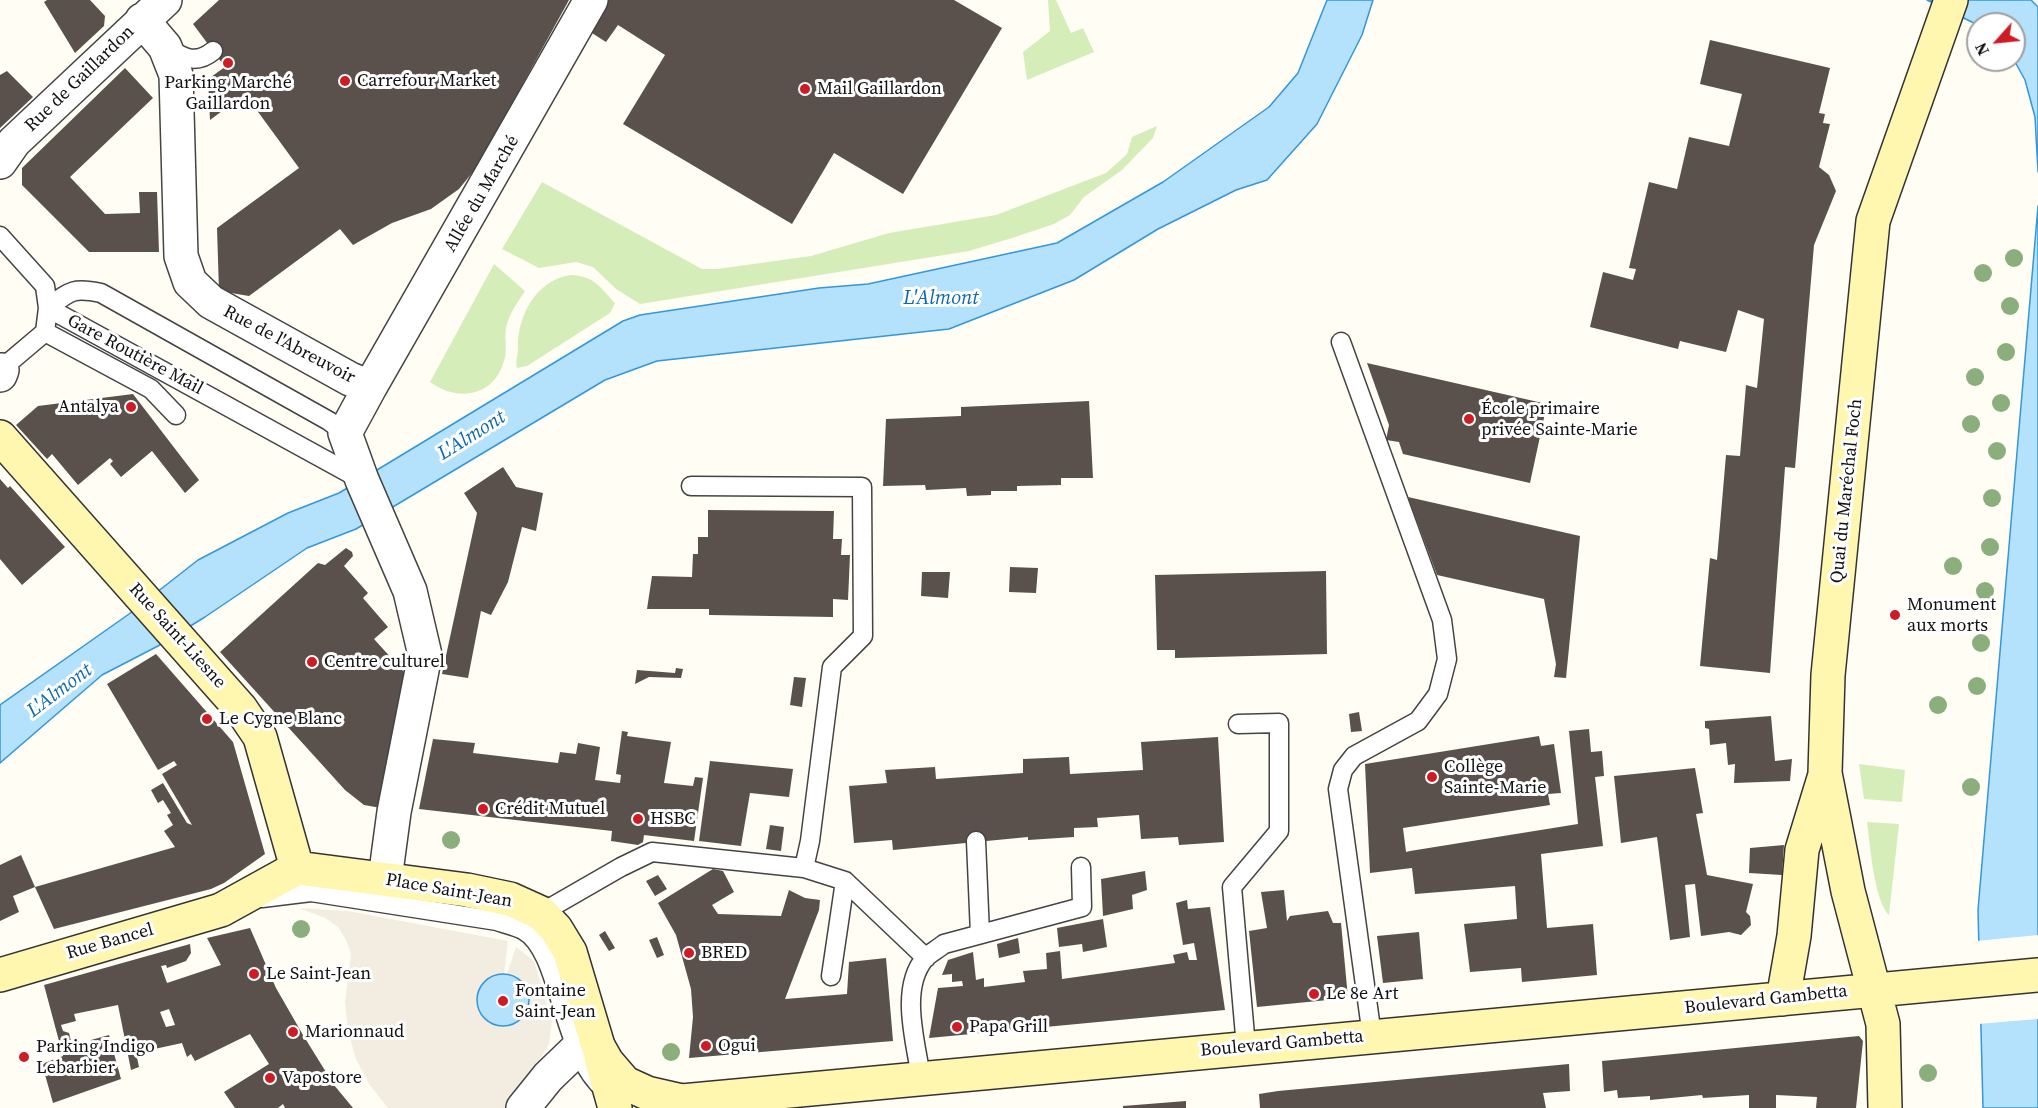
<!DOCTYPE html>
<html>
<head>
<meta charset="utf-8">
<style>
  body { margin:0 }
  #map { position:relative; width:2038px; height:1108px; overflow:hidden; background:#fffdf4; font-family:"Source Serif 4",serif }
  canvas { display:block }
  .north { position:absolute; left:1966px; top:12px; width:60px; height:60px; box-sizing:border-box; background:#fff; border:2px solid #a0a0a0; border-radius:50%; rotate:243deg; font-size:16px; font-weight:700; line-height:24px; text-align:center; color:#111 }
  .north::after { content:''; display:block; margin:auto; width:21px; height:27px; background:#ce1b24; clip-path:polygon(50% 0,100% 100%,50% 72%,0 100%) }
</style>
</head>
<body>
<div id="map">
<canvas width="2038" height="1108"></canvas>
<div class="north">N</div>
</div>
<script>
const context = document.querySelector('canvas').getContext('2d');
context.lineJoin = 'round';
function fillPath(path, color) { context.fillStyle = color; context.fill(path, 'evenodd'); }
function stroke(path, color, width, dash) { context.strokeStyle = color; context.lineWidth = width; context.lineCap = dash ? 'butt' : 'round'; context.setLineDash(dash || []); context.stroke(path); }
function label(font, color, halo, rows, align = 'center') {
  context.font = font + ' "Source Serif 4",serif'; context.lineWidth = 6; context.setLineDash([]); context.textBaseline = 'middle'; context.strokeStyle = halo; context.fillStyle = color; for (const [text, x, y, turn = 0] of rows) {
    context.save(); context.translate(x, y); context.rotate((+turn || 0) * Math.PI / 180); context.textAlign = isNaN(turn) ? turn : align; if (halo) context.strokeText(text, 0, 0); context.fillText(text, 0, 0); context.restore();
  }
}
fillPath(new Path2D(`
  M1048,0H1056L1071,33L1083,28L1094,52L1027,80L1023,52L1050,31Z
  M1157,126L1153,138L1122,170L1084,197L1070,215L1054,224L1012,238L969,251L640,304L616,289L593,267L576,262L539,268L502,249L542,182L702,269H717L811,256L889,233L996,215L1106,173L1127,154L1132,137Z
  M494,264L525,291C517,303 509,314 506,328C504,339 508,351 504,361C494,397 457,402 430,382Z
  M570,275C594,276 599,286 615,303L610,313L527,366L517,368C515,361 518,356 518,349C517,317 535,281 570,275Z
  M1859,764L1905,770L1902,802L1864,799Z
  M1867,822L1899,824L1889,915C1874,901 1870,843 1867,822Z`), '#d5eeb9');
fillPath(new Path2D(`
  M299,908L348,911L508,941L504,974L490,977L484,982L477,996V1007L527,1009L529,996L516,978L507,974L516,947L534,961L552,1021L549,1044L511,1108H388L369,1084L356,1059L348,1031L345,1002L351,954L346,940L338,927L325,918Z`), '#f2ede0');
const water = new Path2D(`
  M1327,0H1373L1362,35L1317,124L1267,180L1236,190L1158,229L1074,280L949,329L657,361L605,380L356,529L307,548L205,617L158,646L102,675L0,763V705L129,614L198,560L288,513L339,493L623,321L640,315L819,288L868,284L1057,243L1163,182L1269,107L1298,73Z
  M1927,0H2031L2038,7V172L2035,117L2025,80L2014,60V24L1978,25Z
  M2038,206V1108H1983L1978,910Z
  M477 1000a26 26 0 1 1 52 0a26 26 0 1 1-52 0Z`);
fillPath(water, '#b4e1fb');
stroke(water, '#3497d9', 1.5);
fillPath(new Path2D(`
  M2038,935V1019L1978,1024L1976,941Z`), '#fffdf4');
fillPath(new Path2D(`
  M47,0H90L105,16L104,26L75,53L44,2Z
  M219,0H569L515,98L523,110L459,189L431,209L392,223L353,245L340,229L249,296L219,291L217,228L299,168L245,94L210,120L208,79L225,67L193,24Z
  M608,0H954L1002,28L903,194L834,153L792,224L623,124L665,55L618,25L606,42L581,26L600,14Z
  M1710,40L1830,68L1819,113L1825,114L1823,123L1830,124L1819,167L1829,175L1836,191L1814,245L1795,468L1785,467L1770,673L1700,666L1710,558L1717,560L1726,455L1740,456L1746,385L1757,388L1764,319L1738,310L1726,352L1680,341L1678,349L1590,327L1603,272L1633,280L1636,269L1629,268L1649,182L1677,189L1689,137L1729,146L1742,94L1700,84Z
  M125,68L153,98L70,177L105,214L140,213L139,192H157L159,252H89L22,185V168Z
  M7,71L33,97L0,128V75Z
  M1367,363L1547,404L1530,483L1403,454L1399,442L1386,440L1389,425Z
  M133,394L199,480L185,493L152,451L121,477L110,464L113,461L110,458L78,485L52,454L47,459L16,425L38,406Z
  M1089,401L1093,478H1061V485L1017,486V491H991V495L967,496L966,488L926,490L925,485L883,486L886,419L961,416V407Z
  M503,467L516,487L543,493L536,531L522,527L508,582L491,615L481,611L468,678L442,674L477,513L464,493Z
  M0,479L8,488L10,486L65,547L22,585L0,559Z
  M1408,497L1580,536L1566,678L1554,677L1556,664L1544,599L1437,575Z
  M708,510L834,511L833,539H842L841,555H850L848,600L833,599V617L709,615V609H647L652,576L692,577L693,554H698V537H708Z
  M346,548L352,552L353,556L344,566L368,593L363,598L388,627L374,639L404,672L381,808L364,805L345,790L220,652L318,563L325,565Z
  M1010,567L1038,568L1036,593L1009,592Z
  M1326,571L1327,654L1175,658V650H1157L1155,575Z
  M922,572H950L948,598L921,596Z
  M156,654L233,742L265,854L224,883L211,889L54,929L35,887L175,847L164,831L173,825L167,815L171,813L163,800L158,803L151,790L163,783L187,823L192,825L162,774L177,765L174,761L158,770L107,684Z
  M676,668L683,669L681,678L649,677L635,684L637,670L675,673Z
  M794,677L806,678L802,707L790,705Z
  M1359,712L1362,731L1351,732L1349,714Z
  M1771,716L1775,761L1792,759L1790,781L1734,783L1735,764L1728,765L1726,743L1710,745L1709,729L1705,728V721Z
  M1589,729L1591,752L1602,751L1604,776L1595,777L1603,846L1541,854L1547,928L1593,924L1597,975L1522,982L1521,968L1470,972L1464,924L1517,919L1515,886L1415,894L1412,868L1370,873L1365,764L1539,736L1541,746L1554,744L1561,793L1548,794L1550,805L1403,828L1406,852L1410,851L1578,824L1569,731Z
  M622,731L628,732L627,736L671,742L664,783L693,786L695,777L703,778L694,841L644,835L643,842L638,845L611,841L612,831L419,809L433,739L475,743L473,753L558,763L560,752L576,754L578,743L600,747L595,780L620,783L621,775L616,774Z
  M1218,737L1224,842L1179,845L1178,837L1141,839L1139,815L1097,818L1098,827L1074,828V837L1028,840V837L893,850L892,840L854,843L849,786L887,783L885,770L935,767L936,779L1023,773V759L1069,757L1070,774L1143,770L1141,742Z
  M710,761L793,769L789,797L750,793L741,846L699,841Z
  M1695,768L1703,813L1696,814L1707,875L1753,884L1746,912L1750,916L1751,925L1741,935L1729,932L1701,936L1695,884L1685,885L1690,937L1670,940L1657,837L1621,843L1614,776Z
  M770,825L784,827L781,851L766,849Z
  M1784,845L1782,875L1749,873L1750,848Z
  M21,855L35,887L13,896L19,912L0,921V865Z
  M713,869L723,871L734,892L712,905L718,914L781,916L789,890L805,898L820,900L819,910L785,999L847,994L849,962L886,958L893,1041L689,1058L693,1017L691,989L676,935L658,903Z
  M1145,871L1147,890L1132,895L1133,909L1103,916L1101,879Z
  M658,875L667,889L655,896L646,881Z
  M1284,890L1287,921L1290,916L1328,911L1333,923H1341L1348,998L1257,1007L1249,931L1267,928L1261,892Z
  M1187,900L1188,909L1210,907L1225,1010L929,1038L938,988L963,986L962,981L952,982V974L942,975L948,960L973,952L976,980L984,978V987L1025,982L1023,971L1047,969L1046,953L1060,951L1062,979L1175,963L1173,955L1187,952L1189,960H1197L1194,943L1183,945L1176,903Z
  M1103,919L1107,947L1083,952L1082,944L1059,947L1057,928Z
  M250,928L276,988L303,1035L334,1085L353,1108H285L283,1104L278,1108H235L224,1092L269,1064L250,1034L195,1061L191,1054L187,1057L182,1043L136,1053L139,1067L131,1070L118,1005L74,1014L76,1021L61,1025L63,1031L69,1033L74,1053L93,1046L91,1040L109,1035L121,1079L53,1103L42,1064L63,1056L44,985L190,944L191,953L186,961L167,968L166,965L161,966L167,983L221,965L207,938ZM169,1009L175,1025L166,1027L160,1012Z
  M605,931L615,948L609,951L599,935Z
  M1419,932L1423,979L1383,983L1377,936Z
  M657,937L664,955L657,958L649,940Z
  M1018,938L1020,953L999,958L997,944Z
  M1859,1036L1863,1041L1856,1108H1816L1817,1097L1776,1095V1108H1749V1095L1703,1098L1702,1095L1650,1100V1096L1618,1098L1617,1090L1604,1092L1602,1061Z
  M1569,1064L1570,1091L1543,1093L1546,1108H1260L1259,1094L1278,1091Z
  M1186,1101V1108H1123V1106Z`), '#5a514c');
const lane = new Path2D(`
  M167,48C184,58 196,65 213,51
  M0,236L45,286L48,308L45,332L0,370
  M48,308L360,479
  M48,308C70,291 73,287 101,293L329,421L345,433
  M45,332L151,389L176,415
  M1341,342L1442,620L1447,659L1438,694L1418,721L1354,756L1343,770L1338,789L1372,1036
  M691,486L862,487L863,636L832,667L810,841L804,868
  M1238,724L1279,723V831L1232,887L1246,1047
  M976,841L980,934
  M262,898L311,892L497,921C505,924 515,926 523,930C562,951 559,1051 605,1090
  M541,913L621,867L652,852L804,868L845,881L926,958
  M831,976L845,881
  M921,1078C916,1042 899,989 925,958C930,953 938,949 944,944L1082,907L1081,867`);
const street = new Path2D(`
  M142,20L165,47L176,75L181,256L190,282L211,302L350,379L370,387L345,433L362,480L410,591L425,655L394,812L385,879
  M0,162L14,142L165,0
  M0,375L2,370
  M370,387L591,0
  M523,1108L548,1077L575,1051L598,1046`);
const secondary = new Path2D(`
  M0,437L241,709L260,737L297,868
  M0,975L221,910L297,868L467,890L510,899L541,913L556,929L570,952L598,1046L607,1062L625,1083L647,1093L682,1101L2038,975
  M1783,999L1794,936L1802,850L1824,778
  M601,1058L615,1108
  M1885,1108L1883,1024L1848,891L1825,773L1828,675L1873,221L1951,0`);
stroke(lane, '#444', 21);
stroke(street, '#444', 36);
stroke(secondary, '#333', 36);
stroke(lane, '#fff', 18);
stroke(street, '#fff', 33);
stroke(secondary, '#fff6af', 33);
context.fillStyle = '#8baf7c';
for (const [x, y] of [
  [2014,258],
  [1983,273],
  [2010,306],
  [2006,352],
  [1975,377],
  [2001,403],
  [1971,424],
  [1997,451],
  [1992,498],
  [1990,547],
  [1953,566],
  [1985,591],
  [1981,643],
  [1977,686],
  [1938,705],
  [1971,787],
  [451,840],
  [301,929],
  [671,1052],
  [1928,1073]
]) { context.beginPath(); context.arc(x, y, 9, 0, 2 * Math.PI); context.fill(); }
for (const [x, y, r, color] of [
  [228,63,6,"#ce1b24"],
  [345,81,6,"#ce1b24"],
  [805,89,6,"#ce1b24"],
  [131,407,6,"#ce1b24"],
  [1469,419,6,"#ce1b24"],
  [1895,615,6,"#ce1b24"],
  [312,662,6,"#ce1b24"],
  [207,719,6,"#ce1b24"],
  [1432,777,6,"#ce1b24"],
  [483,809,6,"#ce1b24"],
  [638,819,6,"#ce1b24"],
  [689,953,6,"#ce1b24"],
  [254,974,6,"#ce1b24"],
  [1314,994,6,"#ce1b24"],
  [503,1001,6,"#ce1b24"],
  [957,1027,6,"#ce1b24"],
  [293,1032,6,"#ce1b24"],
  [706,1046,6,"#ce1b24"],
  [24,1057,6,"#ce1b24"],
  [270,1078,6,"#ce1b24"]
]) { const dot = new Path2D(); dot.arc(x, y, r, 0, 2 * Math.PI); context.fillStyle = color; context.fill(dot); stroke(dot, '#fff', 2); }
label('18px', '#111', '#fff', [
  ["Rue de Gaillardon",80,79,-44],
  ["Allée du Marché",482,194,-60],
  ["Rue de l'Abreuvoir",289,345,28],
  ["Gare Routière Mail",135,355,28],
  ["Quai du Maréchal Foch",1847,491,-84],
  ["Rue Saint-Liesne",177,636,48],
  ["Place Saint-Jean",449,891,10],
  ["Rue Bancel",110,942,-16],
  ["Boulevard Gambetta",1766,1000,-6],
  ["Boulevard Gambetta",1282,1044,-5]
]);
label('18px', '#111', '#fff', [
  ["Carrefour Market",357,81],
  ["Parking Marché",228,83,"center"],
  ["Gaillardon",228,104,"center"],
  ["Mail Gaillardon",817,89],
  ["Antalya",119,407,"right"],
  ["École primaire",1481,409],
  ["privée Sainte-Marie",1481,430],
  ["Monument",1907,605],
  ["aux morts",1907,626],
  ["Centre culturel",324,662],
  ["Le Cygne Blanc",219,719],
  ["Collège",1444,767],
  ["Sainte-Marie",1444,788],
  ["Crédit Mutuel",495,809],
  ["HSBC",650,819],
  ["BRED",701,953],
  ["Le Saint-Jean",266,974],
  ["Fontaine",515,991],
  ["Saint-Jean",515,1012],
  ["Le 8e Art",1326,994],
  ["Papa Grill",969,1027],
  ["Marionnaud",305,1032],
  ["Ogui",718,1046],
  ["Parking Indigo",36,1047],
  ["Lebarbier",36,1068],
  ["Vapostore",282,1078]
], 'left');
label('italic 20px', '#0d69af', '#fff', [
  ["L'Almont",941,299],
  ["L'Almont",472,436,-32],
  ["L'Almont",60,691,-37]
]);
</script>
</body>
</html>
